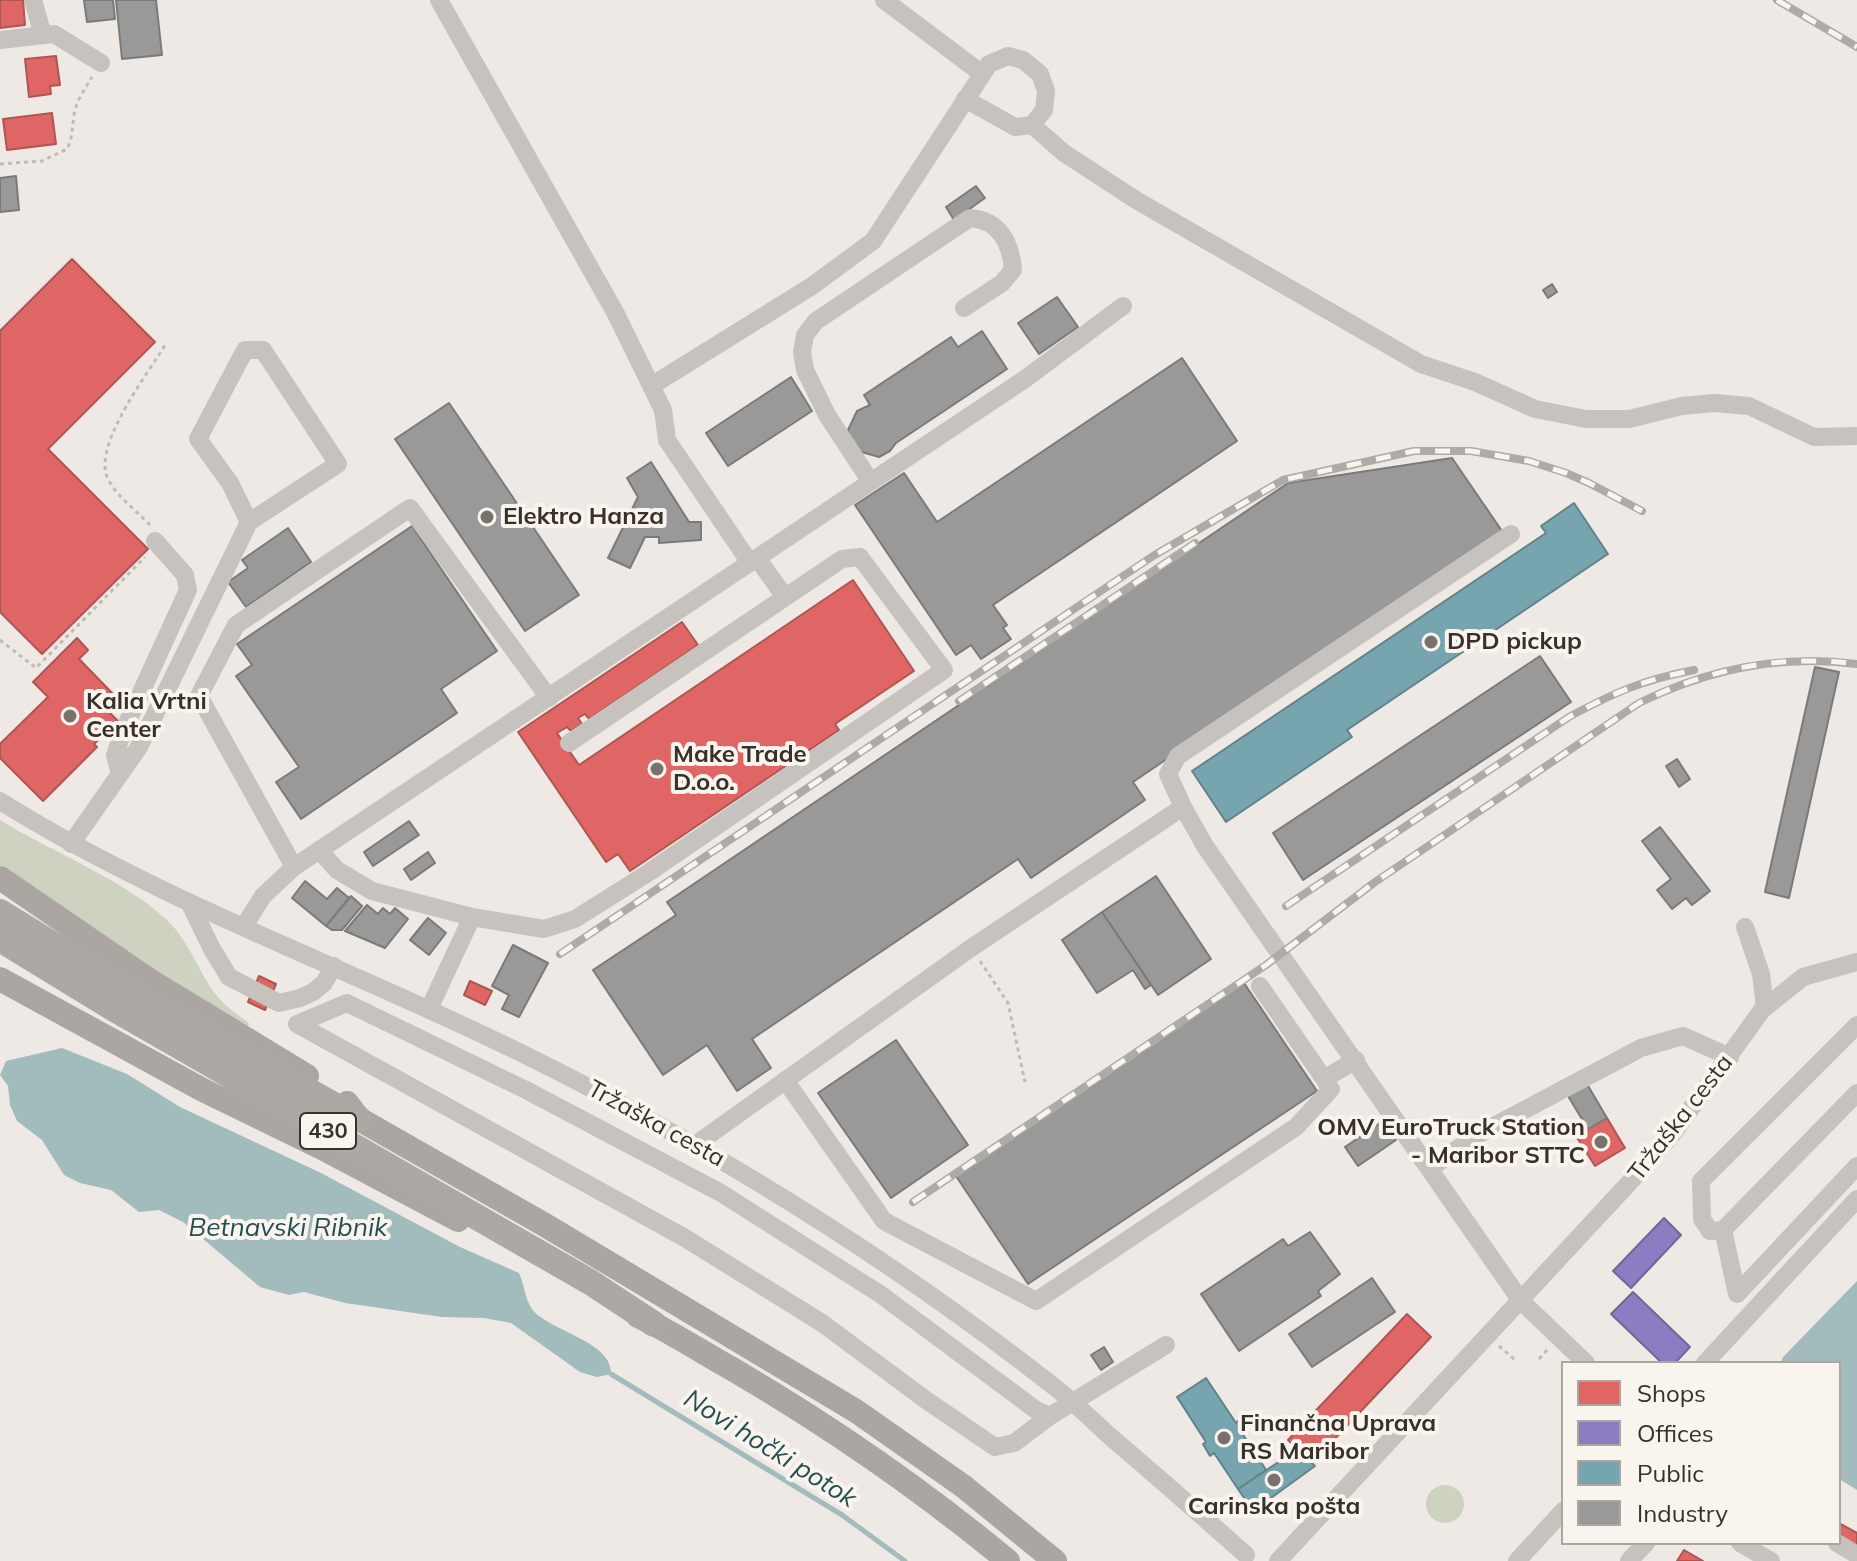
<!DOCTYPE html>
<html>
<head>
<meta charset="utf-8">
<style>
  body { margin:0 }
  #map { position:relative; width:1857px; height:1561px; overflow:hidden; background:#eee9e4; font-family:Mulish,sans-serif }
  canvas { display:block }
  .legend { position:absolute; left:1561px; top:1361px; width:280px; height:184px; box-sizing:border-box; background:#f9f4ed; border:2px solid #aca69f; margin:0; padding:10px 14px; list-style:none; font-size:24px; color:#38302b }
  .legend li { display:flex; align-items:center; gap:16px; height:40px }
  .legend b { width:40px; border:2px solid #aca69f }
</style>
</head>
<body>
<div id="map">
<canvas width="1857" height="1561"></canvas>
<ul class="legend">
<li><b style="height:22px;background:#e06666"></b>Shops</li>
<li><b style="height:22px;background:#8e7cc3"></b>Offices</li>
<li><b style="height:22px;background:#76a5af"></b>Public</li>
<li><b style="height:22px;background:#999"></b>Industry</li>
</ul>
</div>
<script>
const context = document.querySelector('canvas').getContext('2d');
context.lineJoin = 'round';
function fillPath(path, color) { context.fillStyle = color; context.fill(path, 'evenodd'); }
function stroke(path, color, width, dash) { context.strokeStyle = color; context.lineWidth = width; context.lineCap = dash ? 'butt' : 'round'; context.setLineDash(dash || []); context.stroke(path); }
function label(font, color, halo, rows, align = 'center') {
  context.font = font + ' Mulish,sans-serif'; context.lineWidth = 8; context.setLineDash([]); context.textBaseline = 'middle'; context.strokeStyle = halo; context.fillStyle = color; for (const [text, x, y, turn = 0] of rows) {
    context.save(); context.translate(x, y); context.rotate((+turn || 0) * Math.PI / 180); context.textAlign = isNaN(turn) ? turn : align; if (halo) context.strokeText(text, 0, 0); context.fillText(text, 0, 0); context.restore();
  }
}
fillPath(new Path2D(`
  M0,820C52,852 127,881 169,922C187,940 196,964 209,985C219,1001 233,1012 249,1023L248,1028L141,962L0,865Z
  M1426 1504a19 19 0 1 1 38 0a19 19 0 1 1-38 0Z`), '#ced2c0');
fillPath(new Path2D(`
  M62,1048L127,1074L180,1107L321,1173L460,1247L519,1273C524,1284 525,1299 532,1309C548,1331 613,1341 611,1374L597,1377L580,1372L511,1323L484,1318L442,1317L345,1303L304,1292L289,1295L260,1287L183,1222L159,1210L139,1212L111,1190L80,1183L64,1175L42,1140L17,1121L10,1105L8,1086L0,1075L6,1061Z
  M1857,1281V1490L1839,1479V1363H1781L1783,1357Z`), '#a2bbbc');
const shops = new Path2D(`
  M0,0H23L25,25L0,28Z
  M56,56L60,85L50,86L51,94L29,97L25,59Z
  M52,113L56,144L7,150L3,119Z
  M72,259L155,342L48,449L148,549L42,654L0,612V331Z
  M853,580L914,671L835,724L839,730L630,871L618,854L606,862L518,732L682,622L698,645L589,719L585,714L578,718L582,724L571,731L567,727L557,733L579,765Z
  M77,638L88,650L79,659L118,699L107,710L118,721L94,744L97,747L43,801L0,758V744L48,697L33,682Z
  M259,976L276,984L265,1010L248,1002Z
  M470,981L492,991L485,1005L464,995Z
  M1607,1118L1625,1148L1595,1166L1576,1136Z
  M1407,1314L1431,1337L1312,1463L1288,1440Z
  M1839,1523L1857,1533V1547L1839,1537Z
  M1684,1550L1703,1561H1677Z`);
fillPath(shops, '#e06666');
stroke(shops, '#ae5654', 2);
const offices = new Path2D(`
  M1664,1218L1681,1235L1631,1288L1613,1271Z
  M1633,1292L1690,1347L1675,1363H1662L1611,1314Z`);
fillPath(offices, '#8e7cc3');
stroke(offices, '#746595', 2);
const public = new Path2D(`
  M1574,503L1608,554L1347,730L1352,737L1226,822L1192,771L1546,533L1541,526Z
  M1206,1378L1236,1423L1239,1420L1246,1430L1242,1433L1266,1470L1238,1489L1214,1453L1210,1456L1203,1444L1206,1442L1177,1397Z
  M1298,1449L1315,1466L1253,1511L1238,1489Z`);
fillPath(public, '#76a5af');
stroke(public, '#638287', 2);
const industry = new Path2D(`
  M84,0H113L115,19L87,22Z
  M116,0H156L162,55L122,59Z
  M16,176L19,210L0,212V178Z
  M976,186L985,198L954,220L946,207Z
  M1552,284L1557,292L1548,298L1543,290Z
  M1057,297L1078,327L1039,354L1018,323Z
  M982,331L1007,369L896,443L890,451L879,457L858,451L851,441L848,430L857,411L870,405L864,395L951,337L958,347Z
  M1182,358L1237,441L993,605L1007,625L1003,628L1011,639L981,659L971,645L956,655L855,505L904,473L937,522Z
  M791,377L812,411L728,466L706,433Z
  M449,403L579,595L525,631L395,439Z
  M1452,458L1502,531L1133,782L1145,800L1031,878L1018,859L752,1039L771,1068L737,1091L707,1045L663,1075L593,970L676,915L667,902L1288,483Z
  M651,462L689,522H701V540L659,543V537H645L630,568L608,558L638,497L627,478Z
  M412,526L497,651L441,689L457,713L301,819L276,782L299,767L236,676L252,665L237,644Z
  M288,528L311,562L246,607L228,582L248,568L242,560Z
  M1540,656L1571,702L1303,880L1273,833Z
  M1815,667L1839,672L1789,898L1765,892Z
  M1677,759L1690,779L1679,787L1666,766Z
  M409,821L419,835L373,866L364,852Z
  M1660,827L1710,891L1692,905L1686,898L1672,909L1657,890L1671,879L1642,841Z
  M428,852L435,863L411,880L404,869Z
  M1156,876L1211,959L1158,995L1102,912Z
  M305,881L327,899L337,888L349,898L326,926L292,898Z
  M351,896L362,906L342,930H332L326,926Z
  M367,905L378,914L383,908L390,914L395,908L408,919L385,948L345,931Z
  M1102,912L1151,985L1145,989L1133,970L1097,993L1062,940Z
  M428,918L446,933L429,955L410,940Z
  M513,945L548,963L519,1017L502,1009L509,995L492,986Z
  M1244,983L1317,1091L1028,1284L956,1176Z
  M896,1040L968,1145L891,1198L818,1093Z
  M1584,1079L1607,1118L1588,1129L1565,1091Z
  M1383,1121L1396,1140L1358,1166L1345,1147Z
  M1310,1232L1340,1274L1318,1291L1321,1296L1239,1351L1201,1294L1283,1239L1288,1246Z
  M1372,1278L1395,1312L1312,1367L1289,1334Z
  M1104,1347L1113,1362L1101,1370L1091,1355Z`);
fillPath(industry, '#999');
stroke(industry, '#7c7a78', 2);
stroke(new Path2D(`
  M611,1374L842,1515L905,1561`), '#a2bbbc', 5);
stroke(new Path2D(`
  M0,164L42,161L67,149C73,137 72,127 74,115C76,101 85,89 92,77
  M150,525C137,511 112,493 106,474C97,439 149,372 167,342
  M0,640L36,668L145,557
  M980,961L1008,1003L1025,1082
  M1499,1346L1514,1359
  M1539,1359L1547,1350`), '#bfbbb6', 3, [4, 4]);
stroke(new Path2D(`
  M33,0L43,35
  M439,0L616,314L663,410L667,440L750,563
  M884,0L981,73
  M0,40L54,34L101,63
  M1032,125L1064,153L1136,200L1421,364L1475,382L1535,409L1586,419H1629L1682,406L1714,403L1749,406L1814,437L1857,436
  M651,386L812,286L873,241L989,64L1008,56L1023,60L1040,74L1046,91L1044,110L1032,125L1015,127L965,99
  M871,482L827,415L805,370L802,352L805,335L816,321L970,218C1000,220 1011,244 1013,270L1002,283L964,308
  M757,558L785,597
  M120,774L115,755L122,734L188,590L185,575L155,541
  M0,801C164,904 350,968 523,1054C710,1146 888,1257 1052,1385C1074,1402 1093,1421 1113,1439C1158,1477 1202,1516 1246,1555
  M1183,807L1205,846L1521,1301L1586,1363
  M71,844L139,747L249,522L338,464L263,350H245L198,439L230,483L249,522
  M319,850L337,870L372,891L472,917L544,929L575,919L648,873L944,670L860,557L842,559L569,743
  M294,867L199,696L236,625L410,508L549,698
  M189,902L212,949L229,977L279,1003L300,998L313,992L324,983L334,966
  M244,926L263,896L294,867L1025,379L1123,306
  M1745,927L1761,974L1765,1007
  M429,1009L472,917
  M1857,1025L1701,1181L1702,1219L1710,1231L1723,1230L1857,1093
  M1324,1079L1356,1060
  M785,1080L884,1221L1036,1301L1296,1127L1331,1089L1260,986
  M695,1145L971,948L1183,807L1168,774L1178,756L1511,534
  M1430,1168L1479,1134L1641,1048L1683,1036L1730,1057
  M1723,1230L1737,1294L1857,1166
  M1705,1363L1857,1199
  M1050,1416L1014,1443L995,1447L926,1400L822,1323L685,1238L297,1024L347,1003L526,1090L721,1193L880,1294L1036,1410L1050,1416L1166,1345
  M1740,1543L1771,1561
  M1837,1543L1857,1555
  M1278,1561L1642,1169L1674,1132L1762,1010L1803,977L1857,962
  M1517,1561L1563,1511
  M1629,1561L1646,1543`), '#c6c2bd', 18);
stroke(new Path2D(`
  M0,878L149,980L307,1076
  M0,979L201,1089L322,1148L458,1220
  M347,1103L359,1119L545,1225L856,1411L963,1486L1055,1561
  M638,1316C671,1332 702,1352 734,1370C831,1427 921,1489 1008,1561`), '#aba6a2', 24);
stroke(new Path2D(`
  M0,912L114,982L359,1119
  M0,939L111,1007L590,1282L654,1324`), '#ada8a3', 26);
const rail = new Path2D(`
  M1777,0L1857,47
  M959,701L1195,543
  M1286,906L1569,717C1615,692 1643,680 1694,670
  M560,954L1153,556L1283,480L1414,451H1471L1529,461L1566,473L1589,483L1642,511
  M913,1202L1266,965L1375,882L1639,703C1708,669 1780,654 1857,664`);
stroke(rail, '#aeaba7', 8);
stroke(rail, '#f9f4ed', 5, [15]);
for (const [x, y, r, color] of [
  [487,517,8,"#78716c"],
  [1431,642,8,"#78716c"],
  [70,716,8,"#78716c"],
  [657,769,8,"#78716c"],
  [1601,1142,8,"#78716c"],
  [1224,1438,8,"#78716c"],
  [1274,1480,8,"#78716c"]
]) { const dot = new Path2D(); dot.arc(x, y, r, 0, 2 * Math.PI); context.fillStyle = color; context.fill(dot); stroke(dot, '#f9f4ed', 3); }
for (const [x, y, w] of [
  [328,1131,56]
]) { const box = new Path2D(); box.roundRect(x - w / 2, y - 18, w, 36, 6); context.fillStyle = '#f9f4ed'; context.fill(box); stroke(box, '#38302b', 2); }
label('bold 22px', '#38302b', null, [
  ["430",328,1131]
]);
label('bold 24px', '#38302b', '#f9f4ed', [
  ["Elektro Hanza",503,517],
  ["DPD pickup",1447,642],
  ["Kalia Vrtni",86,702],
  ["Center",86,730],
  ["Make Trade",673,755],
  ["D.o.o.",673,783],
  ["OMV EuroTruck Station",1585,1128,"right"],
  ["- Maribor STTC",1585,1156,"right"],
  ["Finančna Uprava",1240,1424],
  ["RS Maribor",1240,1452],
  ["Carinska pošta",1274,1507,"center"]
], 'left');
label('24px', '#38302b', '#f9f4ed', [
  ["Tržaška cesta",1681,1118,-52],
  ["Tržaška cesta",656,1124,29]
]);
label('italic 26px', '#254f55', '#f9f4ed', [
  ["Betnavski Ribnik",288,1228],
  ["Novi hočki potok",770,1449,32]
]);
</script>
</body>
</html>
